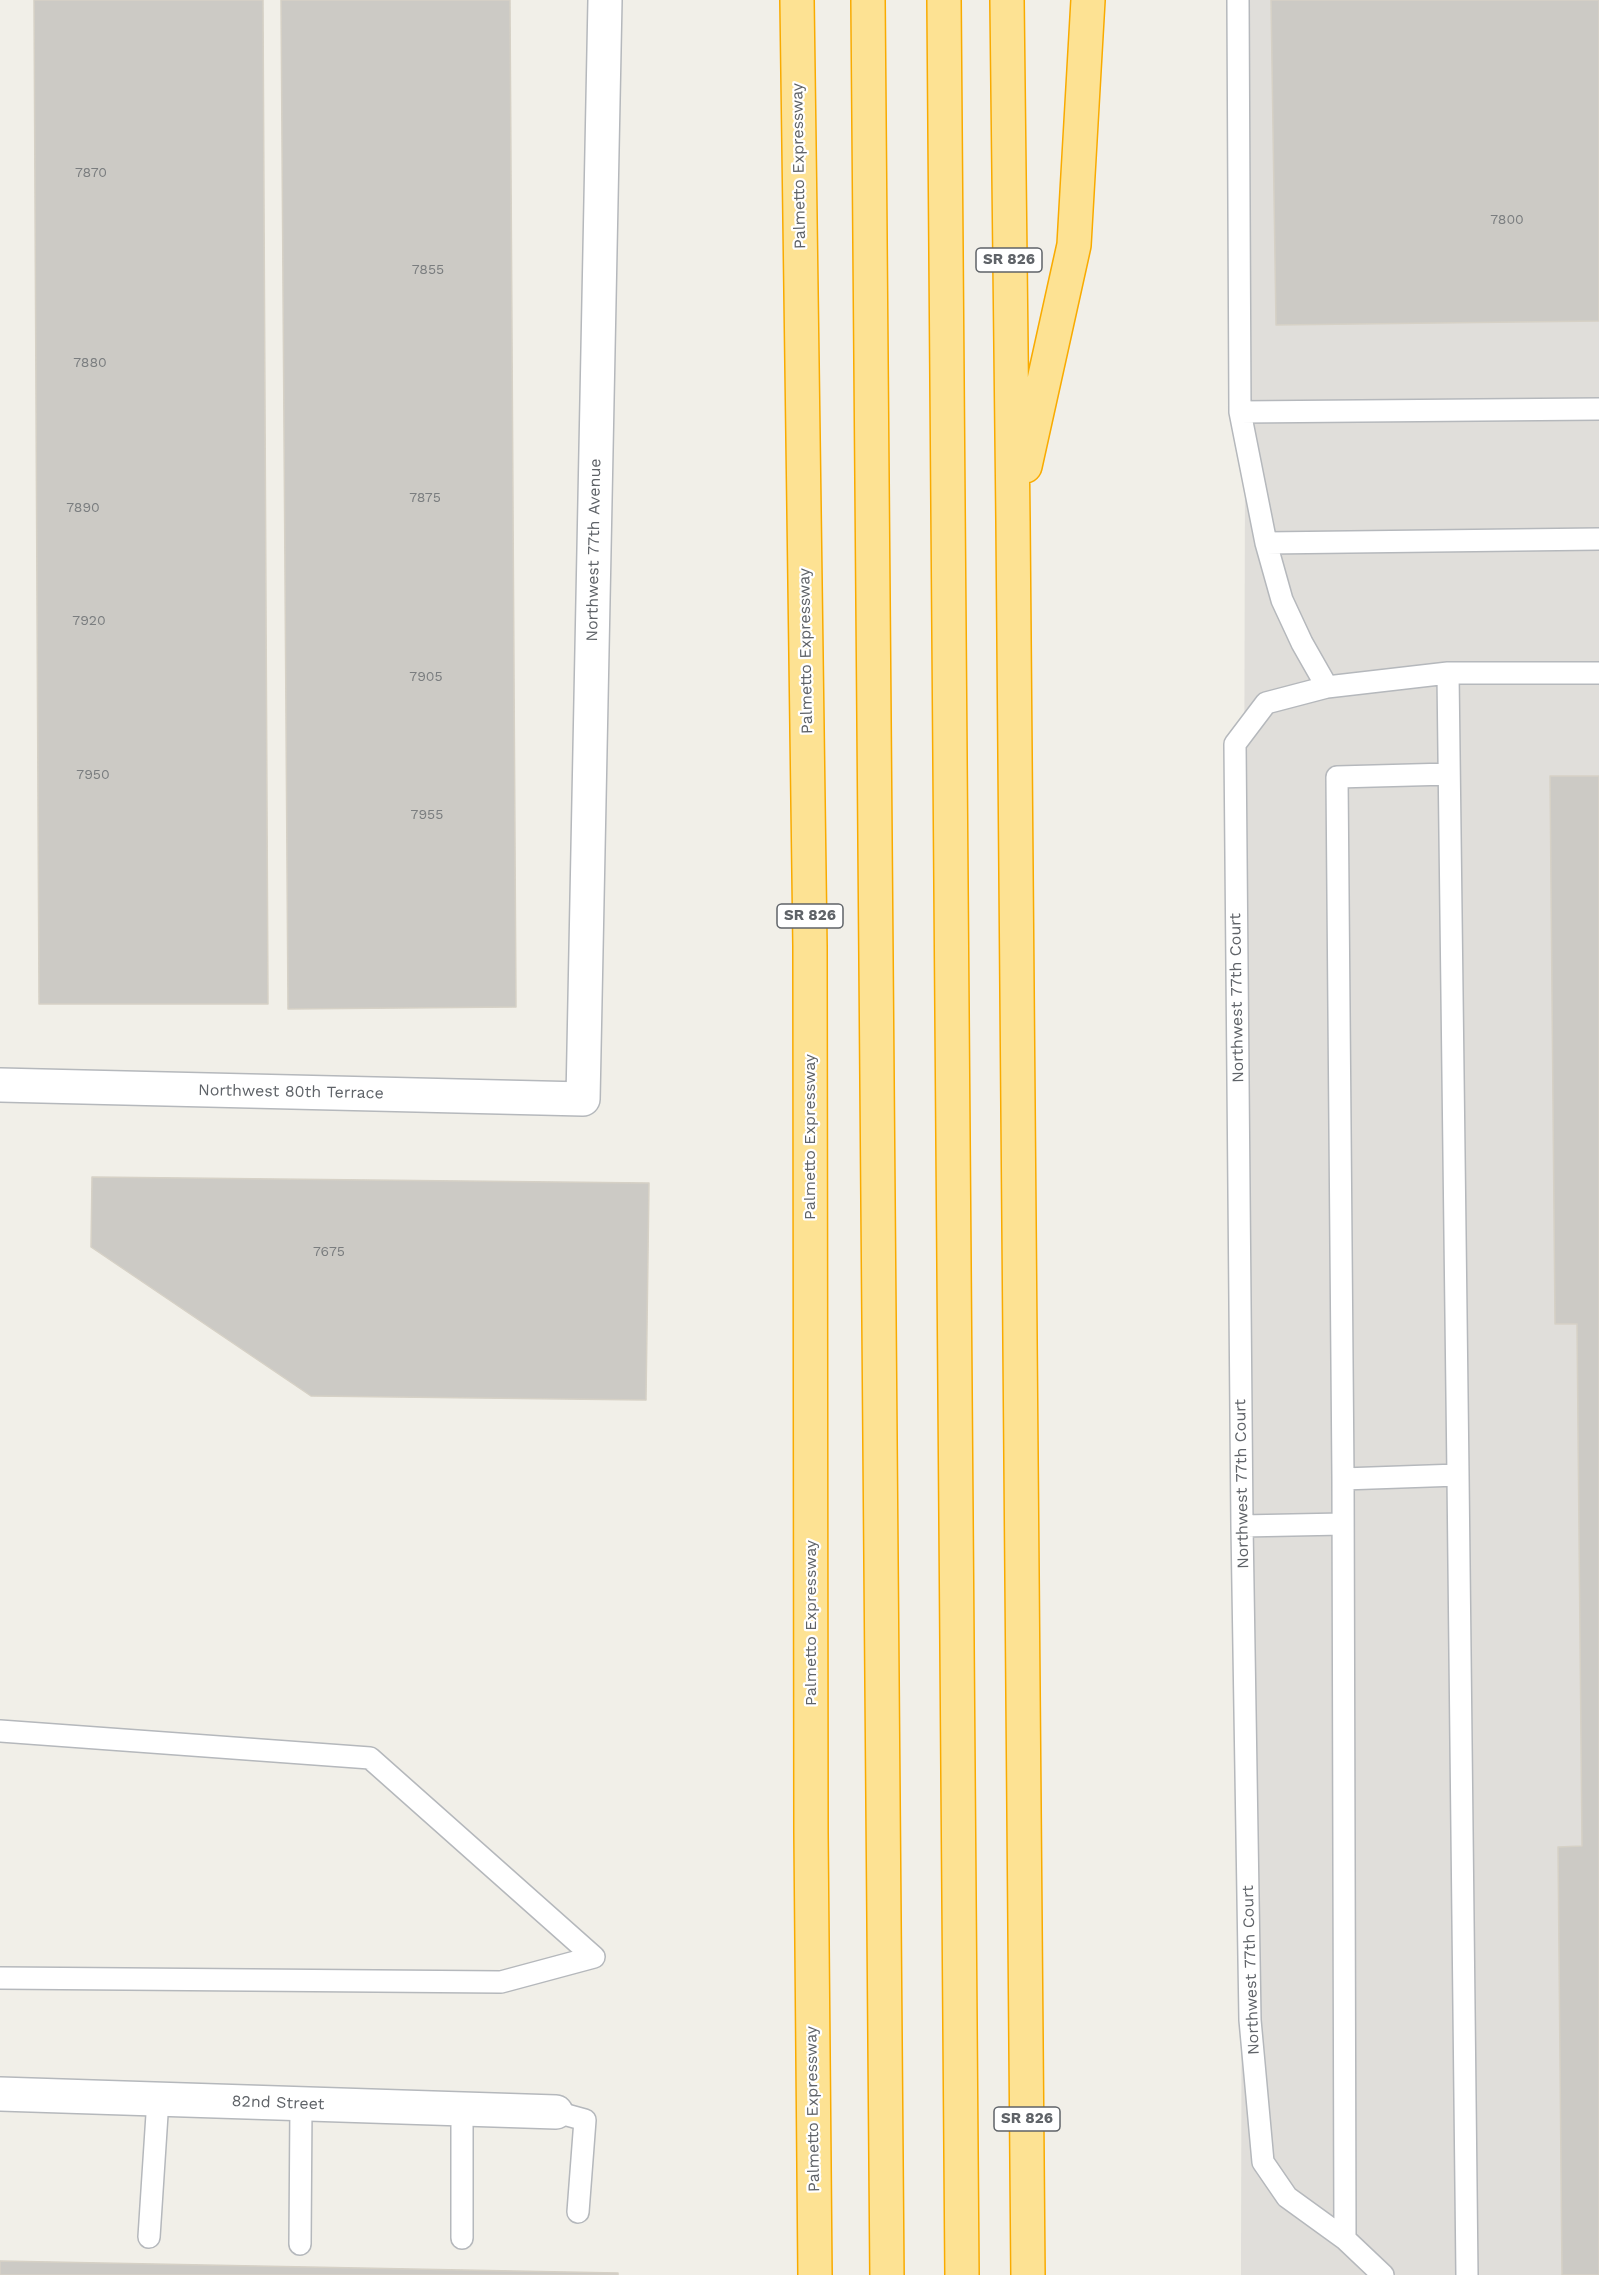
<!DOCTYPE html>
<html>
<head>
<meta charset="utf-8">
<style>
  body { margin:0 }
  canvas { display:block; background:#f1efe8 }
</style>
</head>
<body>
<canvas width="1599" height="2275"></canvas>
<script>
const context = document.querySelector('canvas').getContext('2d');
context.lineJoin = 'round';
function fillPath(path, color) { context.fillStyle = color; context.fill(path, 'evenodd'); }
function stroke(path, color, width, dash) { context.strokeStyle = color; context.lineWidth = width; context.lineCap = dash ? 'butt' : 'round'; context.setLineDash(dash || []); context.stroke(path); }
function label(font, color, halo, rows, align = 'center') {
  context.font = font + ' "Work Sans",sans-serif'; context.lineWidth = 4.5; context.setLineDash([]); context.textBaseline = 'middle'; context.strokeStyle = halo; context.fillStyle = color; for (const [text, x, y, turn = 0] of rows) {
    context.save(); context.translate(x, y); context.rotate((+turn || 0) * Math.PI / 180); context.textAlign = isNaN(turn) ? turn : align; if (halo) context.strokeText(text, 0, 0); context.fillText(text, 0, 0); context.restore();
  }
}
fillPath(new Path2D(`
  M1246,0H1599V2275H1241Z`), '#e0deda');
const building = new Path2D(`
  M34,0H263L268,1004H39Z
  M281,0H510L516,1007L288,1009Z
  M1271,0H1599V321L1276,325Z
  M1550,776H1599V2275H1562L1558,1847L1582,1846L1577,1324H1555Z
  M92,1177L649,1183L646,1400L311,1396L91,1247Z
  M0,2261L618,2273V2275H0Z`);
fillPath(building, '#cccac5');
stroke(building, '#d6d1c6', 1.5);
const lane = new Path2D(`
  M1238,0L1240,412L1266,543L1282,600L1302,643L1327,687
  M1240,412L1599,409
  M1266,543L1599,539
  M1448,673L1458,1475
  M1343,1479L1337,777L1449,774
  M1242,1526L1343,1524
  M0,1731L370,1758L594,1957L501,1982L0,1978
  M556,2112L585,2120L578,2212
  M149,2237L158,2099
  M462,2238V2109
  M1345,2239L1287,2197L1263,2162L1250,2020L1242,1526L1235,744L1266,703L1327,687L1448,673H1599
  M300,2244L301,2104
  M1383,2275L1345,2239L1343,1479L1458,1475L1467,2275`);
const street = new Path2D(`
  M0,1085L583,1099L605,0
  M0,2094L556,2112`);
const highway = new Path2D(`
  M797,0L810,946L811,1833L815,2275
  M868,0L887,2275
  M944,0L962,2275
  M1007,0L1013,521L1028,2275
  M1025,466L1074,245L1088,0`);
stroke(lane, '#b5b8bc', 24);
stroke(street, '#b5b8bc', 36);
stroke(highway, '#f9ab00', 36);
stroke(lane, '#fff', 21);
stroke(street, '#fff', 33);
stroke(highway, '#fde293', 33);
label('14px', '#7a7d7f', null, [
  ["7870",91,173],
  ["7800",1507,220],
  ["7855",428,270],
  ["7880",90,363],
  ["7875",425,498],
  ["7890",83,508],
  ["7920",89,621],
  ["7905",426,677],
  ["7950",93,775],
  ["7955",427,815],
  ["7675",329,1252]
]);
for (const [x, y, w] of [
  [1009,260,66],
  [810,916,66],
  [1027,2119,66]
]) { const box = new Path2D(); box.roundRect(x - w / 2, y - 12, w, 24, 4.5); context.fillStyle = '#fff'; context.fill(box); stroke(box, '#5f6368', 1.5); }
label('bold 15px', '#5f6368', null, [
  ["SR 826",1009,260],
  ["SR 826",810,916],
  ["SR 826",1027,2119]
]);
label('16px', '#5f6368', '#fff', [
  ["Palmetto Expressway",799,166,-91],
  ["Northwest 77th Avenue",594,550,-89],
  ["Palmetto Expressway",806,651,-91],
  ["Northwest 77th Court",1237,998,-91],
  ["Northwest 80th Terrace",291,1092,1],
  ["Palmetto Expressway",810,1137,-90],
  ["Northwest 77th Court",1242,1484,-91],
  ["Palmetto Expressway",811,1623,-90],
  ["Northwest 77th Court",1251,1970,-92],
  ["82nd Street",278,2103,2],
  ["Palmetto Expressway",813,2109,-91]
]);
</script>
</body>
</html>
